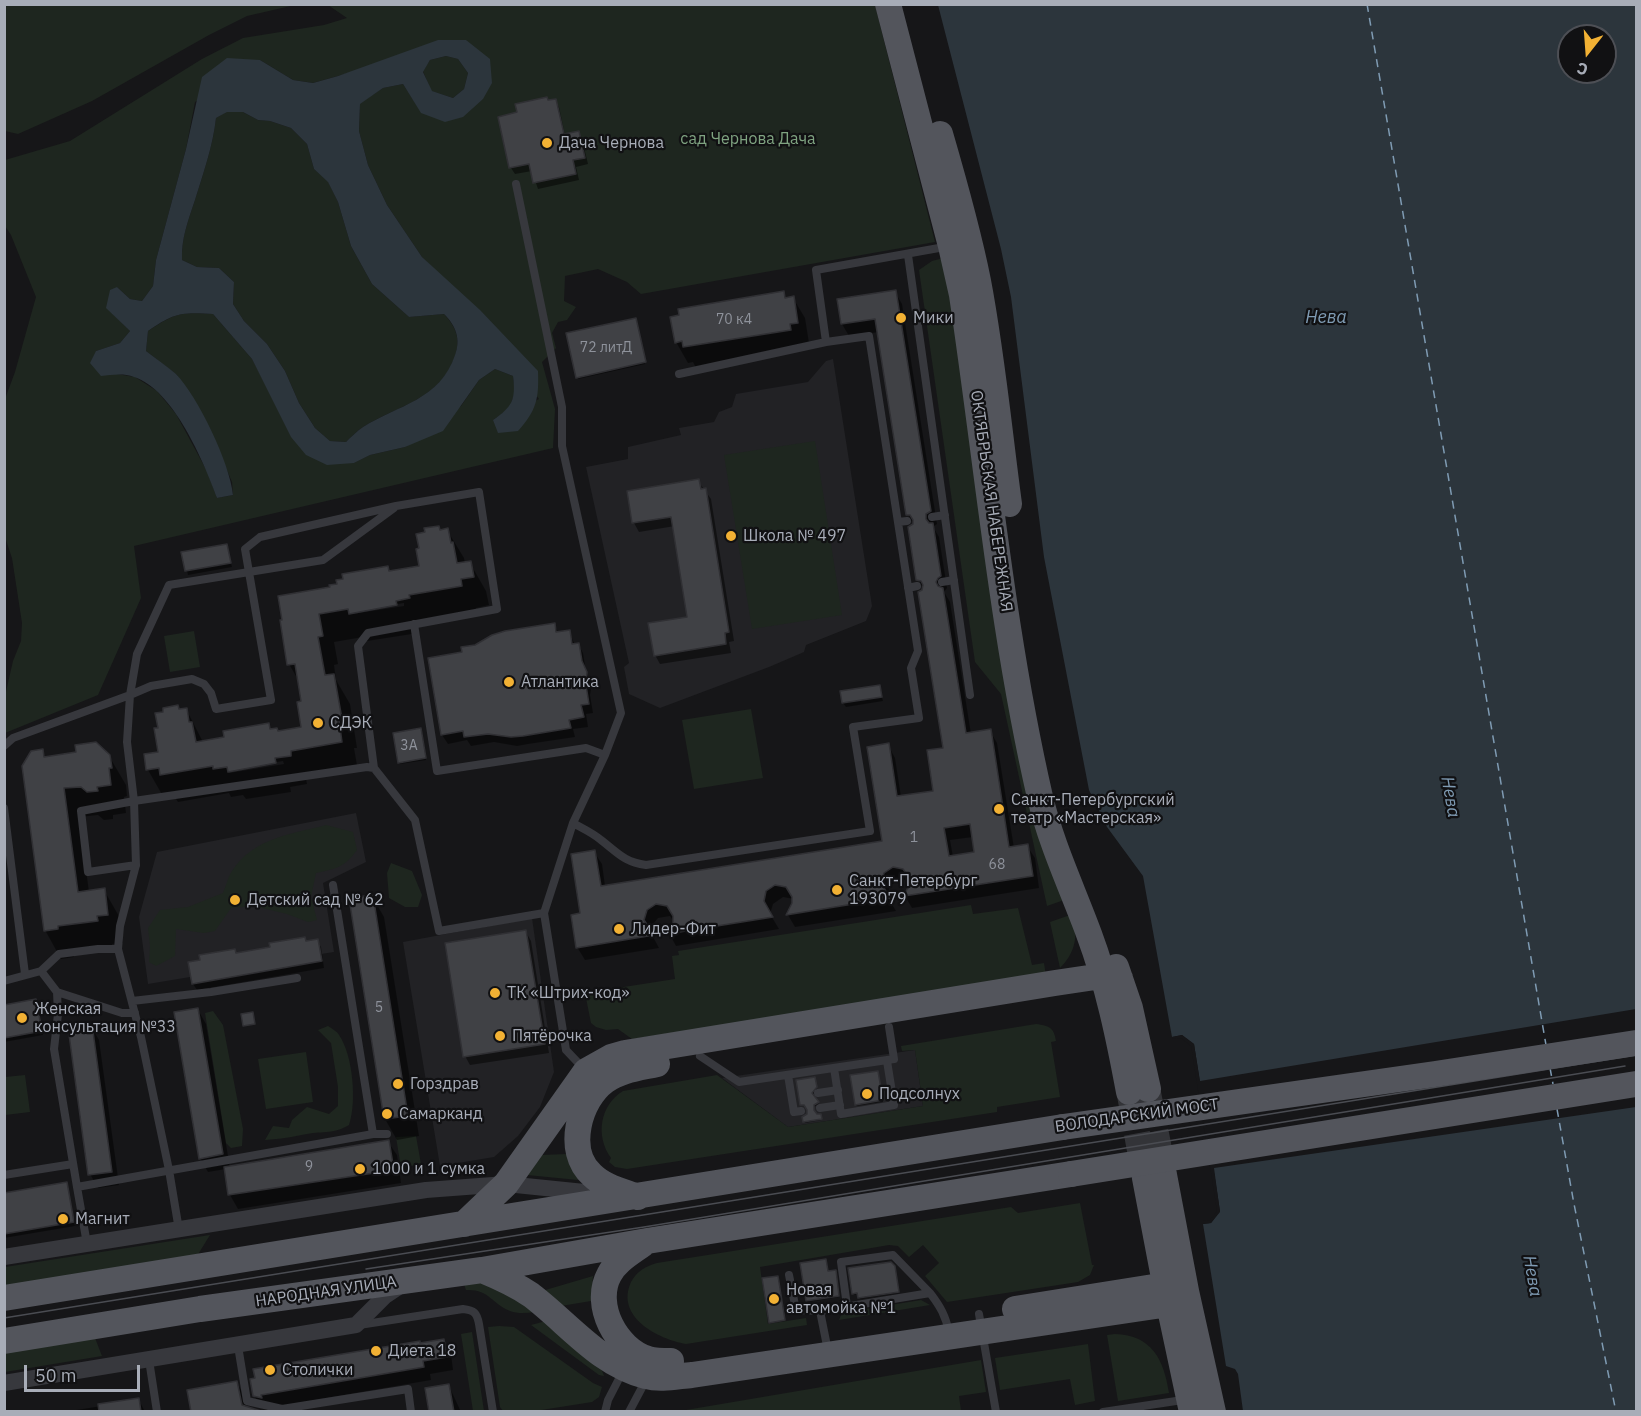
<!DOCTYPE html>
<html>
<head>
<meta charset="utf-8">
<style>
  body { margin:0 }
  #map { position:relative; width:1641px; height:1416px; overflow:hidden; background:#161618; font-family:"IBM Plex Sans",sans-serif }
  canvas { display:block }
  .frame { position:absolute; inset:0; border:6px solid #a8adb8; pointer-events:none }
  .north { position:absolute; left:1557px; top:24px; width:60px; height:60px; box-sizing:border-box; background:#111113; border:2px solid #4d4f55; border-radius:50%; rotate:197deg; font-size:16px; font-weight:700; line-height:24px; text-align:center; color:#a8adb8 }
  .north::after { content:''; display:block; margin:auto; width:21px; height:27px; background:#f2b134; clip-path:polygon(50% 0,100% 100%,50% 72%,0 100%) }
  .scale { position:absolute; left:24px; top:1365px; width:116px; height:27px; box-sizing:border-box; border:3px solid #a8adb8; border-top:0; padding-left:8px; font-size:18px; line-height:21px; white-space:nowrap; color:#a8adb8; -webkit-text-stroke:4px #111113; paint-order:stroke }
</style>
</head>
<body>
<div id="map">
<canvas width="1641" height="1416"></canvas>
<div class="frame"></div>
<div class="north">С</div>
<div class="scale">50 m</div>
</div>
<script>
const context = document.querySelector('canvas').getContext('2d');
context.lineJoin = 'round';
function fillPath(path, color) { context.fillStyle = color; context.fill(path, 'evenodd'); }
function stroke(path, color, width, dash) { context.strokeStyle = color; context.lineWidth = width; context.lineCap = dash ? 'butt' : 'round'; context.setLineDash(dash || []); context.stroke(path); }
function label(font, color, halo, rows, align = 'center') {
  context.font = font + ' "IBM Plex Sans",sans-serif'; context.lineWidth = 4.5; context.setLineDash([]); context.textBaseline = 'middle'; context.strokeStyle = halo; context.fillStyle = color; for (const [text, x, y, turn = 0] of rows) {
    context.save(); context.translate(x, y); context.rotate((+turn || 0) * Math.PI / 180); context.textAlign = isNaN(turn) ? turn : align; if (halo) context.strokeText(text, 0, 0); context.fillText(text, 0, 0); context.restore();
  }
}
fillPath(new Path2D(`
  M833,359L872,606L866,621L806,645L804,652L769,667L660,708L629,694L624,667L629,663L586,467L628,459V447L681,435L679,428L714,422L719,412L732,407L736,394L808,382L826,361Z
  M356,813L366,862L323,883L334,952L321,954L322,961L192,984L190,977L148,984L139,917L157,852Z
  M532,918L554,1072L540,1107L518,1136L494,1157L440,1166L403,942Z
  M915,1050L923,1106L788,1127L722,1078Z`), '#222225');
fillPath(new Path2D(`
  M4,5L5,4L295,5L247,16L209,35L92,101L18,134L5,131Z
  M328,5H875L935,242L641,294L627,282L598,269L565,276L564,301L576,307L567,320L558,322L552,333L556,348L542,362L555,409L553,448L134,546L141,598L98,695L5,733V696L13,661L21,641L22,623L12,558L5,537V399L15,372L36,297L11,235L5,226V160L70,141L202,59L243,38L324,25L347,18ZM466,40L483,99L422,113L403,84L383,88L360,103L359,131L368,165L387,205L422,257L444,279L539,399L493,420L509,409L515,392L513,376L495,369L479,380L461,406L405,447L370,455L354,463L267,387L252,359L213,314C180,312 175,313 148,331L146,351L177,375L221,456L232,482L233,495L217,498L208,473L176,414L157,391L135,377L117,374L96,351L120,343L130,331L107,308L117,287L130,299L142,301L153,286L156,260L186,149L195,102L260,60L293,80L313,83Z
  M446,56L458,59L468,73L464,89L453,98L431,91L423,71L430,60Z
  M226,112H243L258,120L270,121L291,128L307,144L314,169L328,181L338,202L351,246L372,284L409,317L444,314C456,327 461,339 455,356C440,400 398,405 363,427C357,431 351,437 346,442L330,441L315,428L299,403L285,371L267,344L244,321L233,304L234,282L219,268L197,267L182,260C181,239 188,221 195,200C203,174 213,146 216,118Z
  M947,257L1067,899L1047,906L1001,694L975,662L919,270L932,261Z
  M815,441L842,615L752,629L724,455Z
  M194,631L200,667L170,672L164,636Z
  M751,709L763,778L694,789L682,720Z
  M326,825L353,832L357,850C345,867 336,869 316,873L311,897L317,920L308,922L287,914L254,906L231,908L215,931L204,933L176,929L175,956L156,966L149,962L150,946L148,928L160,910L188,907L223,893C226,886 228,877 232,871C253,838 292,834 326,825Z
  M391,863L412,871L422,895L418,907H405L389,898L387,873Z
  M971,905L973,914L1018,908L1032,965L1044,963L1046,976L632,1039L618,1029L606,1030L596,1027L591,1023L585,993L675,979L672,956L679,955L678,951Z
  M1073,914C1078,936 1076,952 1060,968L1050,922Z
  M213,1011L223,1025L243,1129L242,1146L231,1148L226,1143L205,1013Z
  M1036,1024C1049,1026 1054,1027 1056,1041L1051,1042L1060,1097L997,1107V1112L627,1169L615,1167L609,1162L611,1158C595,1136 600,1105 623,1091L717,1075L788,1127L923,1106L915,1050L902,1051L901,1046Z
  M328,1026C332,1029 337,1031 339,1035C353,1055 357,1102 349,1125C334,1134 324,1131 307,1134C292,1137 281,1139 265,1140L273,1126L289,1128L292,1120L307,1107L329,1114L338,1106V1087L331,1043L318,1030Z
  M306,1052L313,1102L266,1109L258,1059Z
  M25,1075L30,1112L5,1115V1077Z
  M416,1136L421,1164L401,1168L396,1137Z
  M567,1154L578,1180L527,1175L541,1155Z
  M1080,1203L1092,1265H1094L1090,1275L1078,1282L947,1302L925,1276L939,1263L923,1245L909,1257L898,1246L889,1245L760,1267L768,1324L806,1318L807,1325L686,1344C658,1339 615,1317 631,1282C637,1271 646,1266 657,1263L1011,1207L1018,1213Z
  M210,1235L197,1256L5,1286V1267Z
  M593,1276L591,1301L561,1306L542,1291Z
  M477,1282L496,1285L535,1312C527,1313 518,1314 510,1311C491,1303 489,1289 466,1290L464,1284Z
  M921,1300L930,1305L839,1320L842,1313Z
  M546,1321L601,1368L604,1376L599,1375L531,1325Z
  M499,1326L514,1327L593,1383L602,1387L599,1397L592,1402L535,1411H503L500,1407L488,1327Z
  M472,1332L484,1411H473L461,1334Z
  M1115,1334C1152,1335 1164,1360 1169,1393L1118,1401L1107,1335Z
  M95,1338L102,1356L5,1372V1352Z
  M1088,1344L1095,1401L1075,1405L1070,1379L1000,1390L995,1358Z
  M981,1360L986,1392L959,1396L961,1411H680Z`), '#1e261f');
fillPath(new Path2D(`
  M938,5H1636V1411H1243L1238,1374L1235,1369L1226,1366L1203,1224L1211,1223L1220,1211L1194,1044L1182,1035L1172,1037L1143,876L1107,827L1089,790L1044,557L1011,297L1001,249ZM1569,36H1605V72H1569Z
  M438,40H466L490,59L492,83L483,99L463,117L445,122L421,113L403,84L383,88L360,104L359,131L368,165L387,205L422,257L480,310L538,371C539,398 537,410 518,431L498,433L493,420C512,407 516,400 513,376L495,369L479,380L443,431L405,447L370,455L354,463L327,465L306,455L291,437L252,359L213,314C181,312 174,313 148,331L146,351C156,359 167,366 176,374C198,397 230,463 233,495L217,498C204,462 173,389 134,377C123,373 112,375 101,376L90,363L96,351L120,343L130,331L106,308L110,290L117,287L130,299L142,301L153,286L156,260L186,149L202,77L227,58L260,60L293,80L313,83L338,76ZM446,56L458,59L468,73L464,89L453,98L432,91L423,72L430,60ZM227,112H243L258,120L270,121L291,128L307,144L314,169L328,182L338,202L351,246L372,284L409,317L444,314C456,326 461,339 455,355C440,400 398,405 363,427C357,431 351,437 346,442L330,441L315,428L299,403L285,371L267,344L244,321L233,304L234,282L219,268L197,267L182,260C181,239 188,221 195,200C203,174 213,146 216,118Z`), '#2c353c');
fillPath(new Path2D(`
  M1636,1009V1107L1214,1168L1220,1212L1211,1223L1203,1224V1221L1210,1220L1217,1211L1191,1046L1181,1038L1172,1039V1037L1182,1035L1194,1044L1200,1081Z`), '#161618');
fillPath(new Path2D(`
  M555,100L559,107L565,135L578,132L582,139L588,164L576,167L579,180L538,189L532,171L515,174L511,168L500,118Z
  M895,292L902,304L937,524L933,527L939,537L947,588L944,592L950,602L971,734L990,731L997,743L1014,848L1027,846L1035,858L1039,888L912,908L905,896L911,881L900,879L890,886L887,896L896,911L795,927L788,915L794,899L783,897L773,904L770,914L779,929L676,946L669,933L674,922L670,916L658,918L654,923L651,933L659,948L585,960L577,947L594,852L602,864L605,886L884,843L888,745L895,758L901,797L935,792L945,749L924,589L918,579L914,525L908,514L879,332L849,336L842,324ZM973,837L976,854L953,857L950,840Z
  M783,293L786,299L793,298L805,318L809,343L696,368L693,362L688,363L676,342Z
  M636,321L645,364L578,379V377Z
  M698,481L711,499L734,641L729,642L731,653L660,664L655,655L689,618L675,526L639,532L634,523Z
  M447,530L464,558L465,564L470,563L486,591L489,605L476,608L477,614L411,629L412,634L367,641L363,637L334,642L338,664L334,665L336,680L350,704L357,748H354L358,771L306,779L307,784L290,787L291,792L246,799L243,795L231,797L229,793L178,802L174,796L164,798L148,770L145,756L160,753V729L179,711L186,709L203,742L226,738L268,725L271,730L278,733L303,729V702L300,683L289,664L332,589L390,573L420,567L440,531ZM404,603V606L352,614V611ZM283,761L284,764L229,773V770Z
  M226,545L232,567L188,575L183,553Z
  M554,624L559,634L569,632L575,645L578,644L583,653L586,672L592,683L590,695L593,713L586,714L588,727L573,729L575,737L528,744L517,746L494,742L471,746L467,740L448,744L442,735L464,653Z
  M879,687L883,701L846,707L843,703L842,693Z
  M421,732L426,760L400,764L399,763Z
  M42,751L46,758L109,756L126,785L127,796L124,797L126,813L113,815V819L104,820L98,815L79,817L89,892L104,890L120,918L123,943L112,944L113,949L73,954L74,957L61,959L45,930Z
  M372,896L384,917L419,1136L397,1140L385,1119L351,900Z
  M526,932L531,941L549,1053L470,1065L465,1056Z
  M317,941L321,947L324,968L197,990L193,984L236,955Z
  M35,1001L43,1035L4,1042V1007Z
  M198,1010L206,1024L230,1168L388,1142L397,1155L401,1183L238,1209L230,1195L226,1169L208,1172L200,1158Z
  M91,1026L99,1040L119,1185L98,1188L90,1174Z
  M878,1074L883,1102L857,1106L856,1105Z
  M815,1080L817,1089L812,1096L819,1104L814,1107V1112L821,1117V1120L805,1123L809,1110L802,1104Z
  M66,1184L75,1226L4,1238V1194Z
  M895,1269L899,1293L860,1299L858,1294L854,1295L853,1293Z
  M828,1273H836L839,1297L808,1302L807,1301Z
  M443,1341L451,1354L453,1370L430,1374L431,1380L268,1408V1410L262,1409L254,1395L420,1344Z
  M237,1383L244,1395L246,1408L189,1391Z
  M449,1386L461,1412H431Z
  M139,1400L145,1412H64Z`), '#0007');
stroke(new Path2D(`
  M1367,4L1546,1045
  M1550,1068L1553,1084
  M1557,1109L1574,1204L1616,1412`), '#7f9bb3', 1.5, [8, 6]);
const building = new Path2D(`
  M547,97L548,100L556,99L564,134L579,131L585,158L573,160L576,174L533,183L529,164L509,168L498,117L517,112L515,104Z
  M896,290L931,511L926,514V519L929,523H933L941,576L938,578L936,582L938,586L943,588L966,733L991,729L1009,847L1028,844L1033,876L904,896L909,885L910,879L903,869L893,867L884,873L881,883L890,898L786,915L792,903V897L786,887L775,885L766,891L764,901L773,917L667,934L673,922V916L667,906L656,904L647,910L644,920L654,935L576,948L571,915L580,913L571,854L595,850L601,886L882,841L867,747L889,743L897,796L933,791L927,750L943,748L918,592L922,590L923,585L921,581L916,580L908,527L913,524V520L910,515H906L875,319L841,324L837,299ZM970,824L974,852L949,856L944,828Z
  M784,291L785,298L794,296L798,323L790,324L791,330L683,347L682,341L675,343L670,317L679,315L678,309Z
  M636,318L646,362L576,378L566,333Z
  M699,479L701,489L706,488L729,632L725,633L726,644L654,656L648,623L687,617L671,517L632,523L627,491Z
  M439,526L440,530L448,528L451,543L453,542L457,563L471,561L474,577L461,579L462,586L409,595L410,598L396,601L397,605L349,614L348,609L319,614L323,636L318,637L325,675L334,674L342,719L339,720L342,742L291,751V756L275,758L276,763L228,772L227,767L213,769V766L160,775L159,768L146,770L144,754L158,752L154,728H158L155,713L163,712V708L178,705L179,709L187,708L189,722H192L196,742L224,737L223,731L269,723L270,729L277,728L278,731L301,727L297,702L301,701L295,664L287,665L280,620H282L278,596L330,587L329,585L337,584L336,580L343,579L342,574L388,566L389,571L419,566L416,549L419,548L416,534L425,532L424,528Z
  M227,544L231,563L185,571L181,552Z
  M555,623L556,632L570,630L572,644L579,643L582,661L587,672L586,685L589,704L581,705L584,717L569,720L571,728L523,736L511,737L488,734L464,737L463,731L441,735L428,658L462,652L461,647L475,645L492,635L505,631Z
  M880,685L882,697L842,703L840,691Z
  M421,728L426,758L398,763L393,733Z
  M96,742L110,755L112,768H109L111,785L97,787L98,791L87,792L81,787L64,788L78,892L105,888L108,915L97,916L98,921L58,926V929L44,931L22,766L31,751L43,749L44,757L76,752L75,745Z
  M373,895L408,1116L384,1119L349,898Z
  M526,930L545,1044L463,1057L445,943Z
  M305,937L306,941L318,939L322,961L192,984L188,962L200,960L199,955L235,949L236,953L270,947L269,943Z
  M36,999L42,1031L4,1038V1005Z
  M198,1008L223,1154L199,1159L174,1012Z
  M253,1012L255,1024L243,1026L241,1014Z
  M92,1024L112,1172L88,1175L68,1027Z
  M878,1071L883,1100L855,1105L850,1075Z
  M815,1077L817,1087L812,1093L819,1102L814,1105V1110L817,1114H821L822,1119L803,1122L802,1117L807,1114V1110L804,1105H800L796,1080Z
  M389,1140L394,1170L228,1195L224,1167Z
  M67,1182L74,1222L4,1234V1193Z
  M826,1259L828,1271L836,1270L839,1296L806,1301L800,1263Z
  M891,1262L895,1266L899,1292L858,1298L857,1293L852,1294L848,1268Z
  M778,1276L785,1320L769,1323L762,1278Z
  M444,1339L447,1357L423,1361L424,1367L261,1395L262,1398L253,1396L250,1379L255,1378L253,1369L420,1341V1343Z
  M237,1381L242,1405L264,1412H191L187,1390Z
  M449,1384L454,1412H429L425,1388Z
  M139,1398L141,1412H99L98,1404Z`);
fillPath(building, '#404145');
stroke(building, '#303034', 1.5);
stroke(new Path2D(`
  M1148,1093L1164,1175
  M1130,1095L1145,1178`), '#333438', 26, [26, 13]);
stroke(new Path2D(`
  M516,184L562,407V446L621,713L605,755L573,823L544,913L566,1050L585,1070
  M908,255L970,695
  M679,374L826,342
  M932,517L945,515
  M898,522L907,521
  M942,582L954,580
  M908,588L917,586
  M414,624L437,771L586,748L605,755
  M4,746L13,738L130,695L151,686L192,679L204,684L211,693L216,709L271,700L245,549L260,537L396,506L479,492L497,609L368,633L358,646L374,768
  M4,808L25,974
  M573,823C582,828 593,833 601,840C618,853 624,862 646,865L870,831L853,727L919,718L911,668L918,651L869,336L826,342L816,270L950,246
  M136,865L88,872L81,811L134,801L127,742L130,695L137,654L169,585L323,560L394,508
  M333,885L373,1134
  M118,949L120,926L136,865L134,801L367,767L374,768L415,820L439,931L544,913
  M41,971L57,992L122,1013H135
  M4,981L41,971L59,954L98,949H118L141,1037L169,1170L179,1230
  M57,992L58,1014L54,1049L77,1187L373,1134H387
  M132,1001L211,992L297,978
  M700,1056L739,1082L894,1059L889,1027
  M834,1068L841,1114L894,1105L887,1061
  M788,1075L794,1112L801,1111
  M818,1093L838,1090
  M820,1108L840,1105
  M4,1175L73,1164
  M77,1187L87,1244
  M789,1275L796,1310L820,1311
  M847,1306L841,1262L893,1255L930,1293
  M979,1314L996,1412
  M359,1325L463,1309C474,1310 477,1313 479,1324L493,1412
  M238,1346L247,1401L282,1409
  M828,1351L820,1311L930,1293C940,1306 946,1316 949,1333
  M149,1360L157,1412
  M283,1412L282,1409L408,1389L411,1412
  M605,1412L608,1400L623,1371
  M629,1412L646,1380
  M1103,1412L1176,1401`), '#37383d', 8);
stroke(new Path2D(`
  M4,1257L426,1190L506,1184L604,1194
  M4,1383L356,1325L385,1296L403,1284`), '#37383d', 16);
stroke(new Path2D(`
  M888,4L951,246L962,295C987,462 1002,632 1040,797C1051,844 1072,888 1089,934C1108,985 1119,1038 1129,1092
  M940,134C954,182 968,231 978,281C992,354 999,430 1009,504
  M1116,967L1130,1008L1148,1089
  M1164,1175L1186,1291L1213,1412
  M1145,1178L1169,1304L1192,1412
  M638,1197C622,1191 604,1187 592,1175C565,1151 579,1100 605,1081C620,1070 639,1068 657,1064
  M464,1224L506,1184L586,1071L611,1057L625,1053L1055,983L1102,976L1120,978
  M643,1244C631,1253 616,1261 609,1275C593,1305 616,1349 648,1359C655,1361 664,1361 671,1361
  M482,1270C499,1277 515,1284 531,1295C568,1323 600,1365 646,1376C661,1380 678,1376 692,1375L1169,1304
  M4,1298L1063,1127
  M1015,1309L1166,1285L1186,1291
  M4,1341L200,1309L482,1270L647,1241L1071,1174`), '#53555c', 26);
stroke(new Path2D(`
  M366,1269L644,1227L1625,1066
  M4,1318L1636,1055`), '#4a4c52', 1.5);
stroke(new Path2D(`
  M1063,1127L1435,1074L1636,1043
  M1071,1174L1636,1084`), '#53555c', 26);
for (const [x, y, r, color] of [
  [547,143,6,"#f2b134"],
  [901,318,6,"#f2b134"],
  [731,536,6,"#f2b134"],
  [509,682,6,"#f2b134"],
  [318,723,6,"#f2b134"],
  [999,809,6,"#f2b134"],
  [837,890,6,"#f2b134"],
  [235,900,6,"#f2b134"],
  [619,929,6,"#f2b134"],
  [495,993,6,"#f2b134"],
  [22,1018,6,"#f2b134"],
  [500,1036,6,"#f2b134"],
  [398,1084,6,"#f2b134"],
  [867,1094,6,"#f2b134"],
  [387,1114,6,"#f2b134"],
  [360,1169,6,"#f2b134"],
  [63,1219,6,"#f2b134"],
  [774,1299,6,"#f2b134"],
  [376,1351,6,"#f2b134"],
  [270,1370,6,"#f2b134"]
]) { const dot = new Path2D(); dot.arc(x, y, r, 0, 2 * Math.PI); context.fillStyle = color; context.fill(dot); stroke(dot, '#111113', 2); }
label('14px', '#8e929b', null, [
  ["70 к4",734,320],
  ["72 литД",606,348],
  ["3А",409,746],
  ["1",914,838],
  ["68",997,865],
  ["5",379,1008],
  ["9",309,1167]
]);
label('16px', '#7fa381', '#111113', [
  ["сад Чернова Дача",748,139]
]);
label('16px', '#a8adb8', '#111113', [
  ["Дача Чернова",559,143],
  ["Мики",913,318],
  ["Школа № 497",743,536],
  ["Атлантика",521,682],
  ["СДЭК",330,723],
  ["Санкт-Петербургский",1011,800],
  ["театр «Мастерская»",1011,818],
  ["Санкт-Петербург",849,881],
  ["193079",849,899],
  ["Детский сад № 62",247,900],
  ["Лидер-Фит",631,929],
  ["ТК «Штрих-код»",507,993],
  ["Женская",34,1009],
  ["консультация №33",34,1027],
  ["Пятёрочка",512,1036],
  ["Горздрав",410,1084],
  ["Подсолнух",879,1094],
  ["Самарканд",399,1114],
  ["1000 и 1 сумка",372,1169],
  ["Магнит",75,1219],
  ["Новая",786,1290],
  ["автомойка №1",786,1308],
  ["Диета 18",388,1351],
  ["Столички",282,1370]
], 'left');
label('16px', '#a8adb8', '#111113', [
  ["ОКТЯБРЬСКАЯ НАБЕРЕЖНАЯ",991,501,82],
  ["ВОЛОДАРСКИЙ МОСТ",1137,1116,-8],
  ["НАРОДНАЯ УЛИЦА",326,1292,-8]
]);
label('italic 18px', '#7f9bb3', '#111113', [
  ["Нева",1326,318],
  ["Нева",1450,797,80],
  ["Нева",1532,1276,80]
]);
</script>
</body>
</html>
